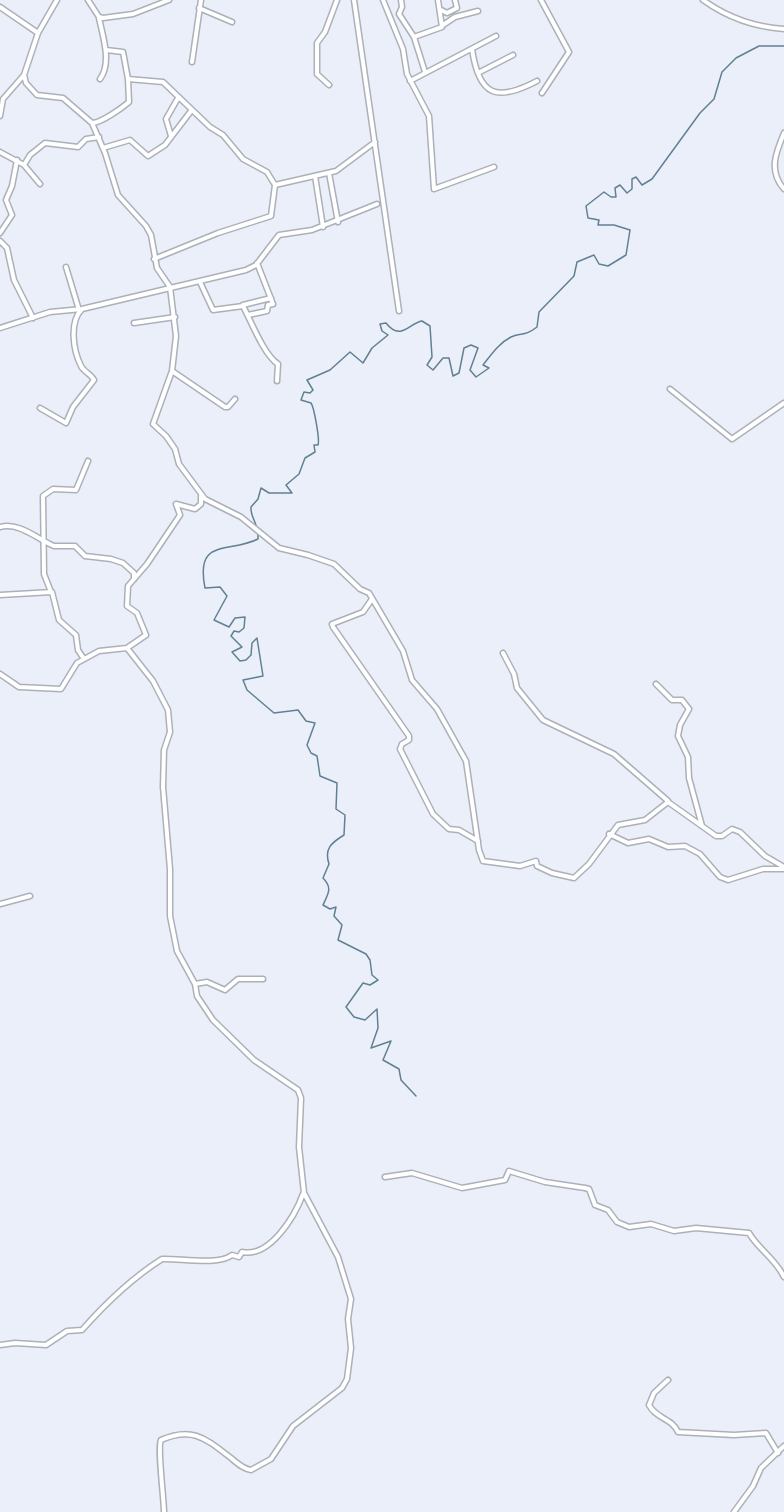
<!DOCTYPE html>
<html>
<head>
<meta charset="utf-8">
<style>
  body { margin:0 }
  canvas { display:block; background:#eaeff9 }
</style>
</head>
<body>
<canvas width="784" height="1512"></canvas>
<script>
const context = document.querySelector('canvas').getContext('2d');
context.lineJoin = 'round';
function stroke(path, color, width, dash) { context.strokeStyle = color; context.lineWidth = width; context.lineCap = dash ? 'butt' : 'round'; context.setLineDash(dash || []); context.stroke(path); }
stroke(new Path2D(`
  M416,1096L401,1080L399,1069L383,1060L391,1041L371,1048L378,1028L377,1009L365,1020L354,1017L346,1007L363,983L370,985L378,980L372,975L370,960L366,954L338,940L342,925L334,916L336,907L330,909L323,905C328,894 333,888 323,878L329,864C324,849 331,843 344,835L345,815L336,809L337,783L320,776L317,756L311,753L307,745L315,723L306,721L298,710L274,713L247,690L243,680L263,676L257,638L252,643L251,655L246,660L240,661L232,652L242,647L231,636L234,631L239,632L244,628L245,617L235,618L229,627L214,620L227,596L220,587L205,588C195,537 228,554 258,539C259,523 250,518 251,507L258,499L261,488L269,493H292L286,485L299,474L305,458L315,452L314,445H318C320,440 314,407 311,403L301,400L304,392L310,393L313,390L307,380L330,370L350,352L363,363L372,348L388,335L382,331L380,324L386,323C401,342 409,323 422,321L430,326L432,357L427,365L433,370L443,358H449L453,376L459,373L464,348L471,345L478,348L470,370L476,377L489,368L483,365C491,355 499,343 511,337C522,332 524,337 537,327L539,312L574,276L577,262L594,255L599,264L608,266L626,255L630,230L614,225H598L599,220L588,218L586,206L604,192L611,197H616L615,188L620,185L627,193L632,189V179L636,177L642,185L652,179L700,113L714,99L722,72L736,58L759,46H784`), '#628094', 1.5);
const minor = new Path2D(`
  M88,0L99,17L103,18L133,14L169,0
  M354,0L399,311
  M383,0L403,49L407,74L429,116L434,189L494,167
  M401,0L402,7L399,14L414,37L425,72
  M541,0L569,52L542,93
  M703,0C728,18 753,27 784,29
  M0,7L38,33
  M199,8L232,22
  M441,10L447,13L457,8L455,0
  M99,18C103,37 112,63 100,79
  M443,25L455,17L478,11
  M414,37L442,27L438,0
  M472,49C479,97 497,102 537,81
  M106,50L123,52L128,79L163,82L210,127L223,135L243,159L267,172L275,185L336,171L375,142
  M192,62L201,0
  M478,73L513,55
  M24,75L26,83L37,95L63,98L92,123L105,153L118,195L146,226L151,235L157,268L170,287L176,336L172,371L153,424L166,436L175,449L179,464L205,499L241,517L279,548L308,555L334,564L360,589L369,593L403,651L412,680L437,709L466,761L479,850L483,861L520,866L536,861L537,866L552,873L574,878L589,864L618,825L645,820L668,802L716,836H722L732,829L740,832L765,856L784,867
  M410,81L496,36
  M329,85L317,74V43L325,32L337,0
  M0,116L3,99L24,75L38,33L57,0
  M92,123C101,123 122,108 129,102L128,79
  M784,133C776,152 768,171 784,189
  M171,136L166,119L178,98
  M103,148L130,140L148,156L165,145L191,111
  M0,152L24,165L40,184
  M24,165L30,155L45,143L78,147L86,139L99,137
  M329,173L338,222
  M315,176L323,227
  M0,233L12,215L6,200L12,186L17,160
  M0,241L7,248L14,280L33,318
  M154,259L218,233L271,216L275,185
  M66,267L79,310
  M200,282L213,310L243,306C251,321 264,355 278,364L277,381
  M243,305L271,298
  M248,315L267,311L268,305L273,304L257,263
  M134,323L175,317
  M0,328L50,312L82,309
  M172,371L225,407H228L235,399
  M670,389L732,439L784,403
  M40,408L66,423L73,407L94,380C91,374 84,372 81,366C73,350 69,322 82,309L246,270L256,265L279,235L312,230L377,204
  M0,527C20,522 37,539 54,546H75L85,556L111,559L123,563L134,573V579
  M51,592L44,574L43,496L53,489L76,490L88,461
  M0,595L52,592L59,620L76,635L78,650L84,659
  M372,599L363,612L332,624L333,627L409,736V740L402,744L400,749L433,814L449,829L459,830L478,841
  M127,648L146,635L137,613L127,606L128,586L147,564L180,515L176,504L195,509L201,504V496
  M503,653L514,674L517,688L543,720L614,754L668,801
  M0,674L19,687L61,689L77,663L99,651L127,648L153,681L168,710L170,732L164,750L163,787L170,869V916L177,951L195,984L197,996L213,1020L254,1060L298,1090L301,1098L299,1147L304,1193L338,1257L351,1299L348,1319L351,1348L347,1379L342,1388L293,1426L271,1459L251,1470C243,1469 237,1463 231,1458C206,1439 193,1426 161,1440C157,1447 164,1498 164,1512
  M656,684L672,700H682L689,709L680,725L678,736L688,757L689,778L702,826
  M609,834L628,843L649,839L668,847L685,846L700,854L720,877L728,880L763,869H784
  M0,904L30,896
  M195,984L207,982L225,990L238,979H263
  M385,1177L412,1173L462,1188L505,1180L509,1171L545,1182L585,1188L589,1189L595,1205L608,1210L617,1222L629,1227L651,1224L674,1231L696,1228L749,1233C758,1249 775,1258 784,1277
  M0,1345L15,1343L46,1345L67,1331L82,1330C105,1304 132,1278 162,1259C179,1258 218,1266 232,1255L239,1257L242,1252C270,1258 295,1216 303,1194
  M668,1380L654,1393L649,1405C656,1419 672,1418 678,1432L734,1435L766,1433L778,1453
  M734,1512L753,1486L761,1468L784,1446`);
stroke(minor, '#acb1b9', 7);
stroke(minor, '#fff', 4);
</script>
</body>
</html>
